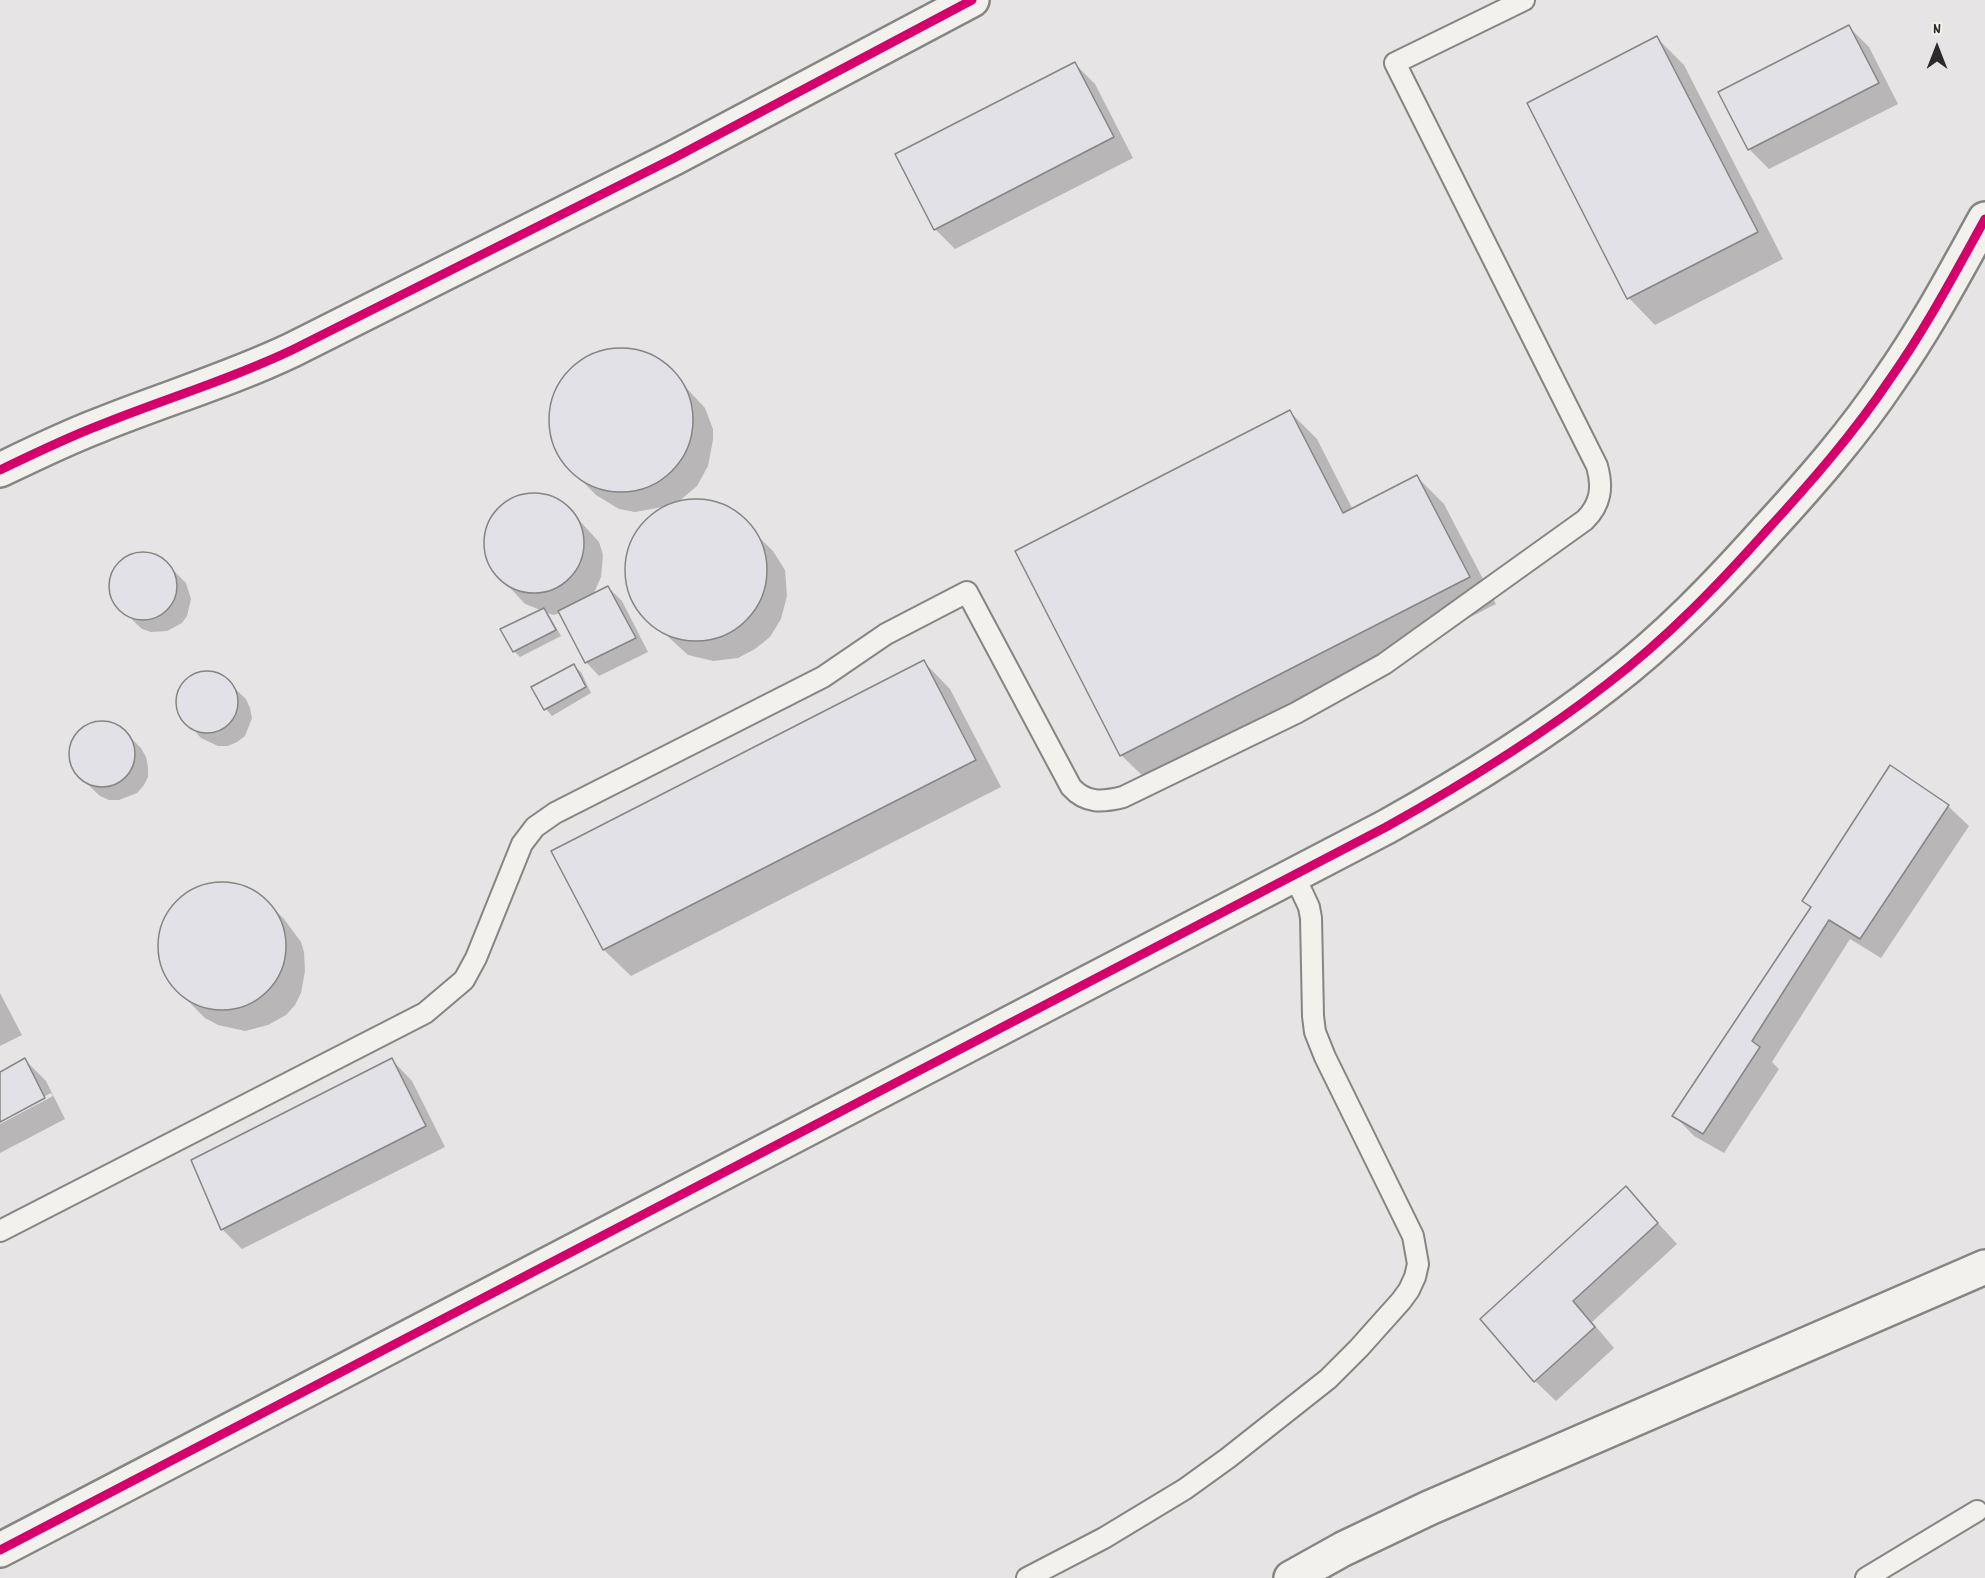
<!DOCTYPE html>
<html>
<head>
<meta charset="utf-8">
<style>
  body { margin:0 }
  #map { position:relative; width:1985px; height:1578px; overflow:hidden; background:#f4f2ec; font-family:Dekko,sans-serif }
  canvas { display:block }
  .north { position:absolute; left:1907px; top:18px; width:60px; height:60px; -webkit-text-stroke:4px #f7f3e8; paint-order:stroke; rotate:0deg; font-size:16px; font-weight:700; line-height:24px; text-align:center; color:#2b2b2b }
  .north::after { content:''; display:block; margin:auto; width:21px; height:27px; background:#2b2b2b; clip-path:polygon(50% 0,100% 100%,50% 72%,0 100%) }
</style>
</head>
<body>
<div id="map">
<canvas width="1985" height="1578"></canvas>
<div class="north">N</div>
</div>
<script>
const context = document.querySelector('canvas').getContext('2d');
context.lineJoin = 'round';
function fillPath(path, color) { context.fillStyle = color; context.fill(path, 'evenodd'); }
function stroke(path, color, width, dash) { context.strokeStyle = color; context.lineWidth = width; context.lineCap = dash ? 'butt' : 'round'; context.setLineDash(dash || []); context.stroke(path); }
fillPath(new Path2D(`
  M0,0H1985V1578H0Z`), '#e7e4e5');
fillPath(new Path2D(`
  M1849,27L1869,47L1898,104L1769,169L1749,149Z
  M1657,38L1684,65L1783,259L1655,325L1629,298Z
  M1075,64L1095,84L1133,158L955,249L935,229Z
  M612,351H633L652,356L662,362L705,408L713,429V440L708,466L697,486L678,502L692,500L718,504L731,510L773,551L785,570L787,596L781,619L770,637L755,649L738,658L713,661L688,655L639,610L628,583L627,558L635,536L652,515L668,506L635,512L619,509L596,495L574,473L557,451L550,428V414L554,394L565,373L598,354Z
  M1290,412L1317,439L1353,510L1417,477L1444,504L1496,604L1148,781L1121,755Z
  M538,495L554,499L568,508L599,542L603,555L601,577L593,595L608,587L622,601L648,652L599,676L586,662L561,613L553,615L548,613L561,636L520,657L514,651L543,611L525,604L491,567L485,544L486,531L500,508L517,497Z
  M134,554H151L159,556L186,583L191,599L187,616L182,623L167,631L151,632L142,629L121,609L112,595L111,578L114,570L126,558Z
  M924,662L950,689L1001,787L631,976L604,950L553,851Z
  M574,666L581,672L591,693L552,716L546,709L533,688Z
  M206,672L215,673L231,685L246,699L250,708L252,718L245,736L237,742L228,746H218L201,738L180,715L178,706V696L181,687L188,679Z
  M100,723L110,724L127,734L141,748L146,757L148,767V777L144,785L137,793L119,800H109L100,796L78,775L73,767L71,757L75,738L82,730Z
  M1948,806L1969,826L1881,958L1850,939L1772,1062L1779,1069L1724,1153L1694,1136L1674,1115L1812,909L1803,901Z
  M230,883L239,885L263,898L284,919L301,942L304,952L305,971L301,993L295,1005L286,1015L268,1025L245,1031L218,1025L205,1018L174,987L162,964L160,938L167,915L184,896L199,888Z
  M0,993L22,1035L0,1046Z
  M25,1060L46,1081L65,1119L0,1153V1124L53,1096L51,1093L0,1120V1073Z
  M392,1060L412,1081L445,1147L242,1249L222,1229Z
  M1626,1188L1677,1244L1592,1322L1614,1348L1556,1401L1535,1381L1482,1319Z`), '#0003');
const building = new Path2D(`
  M1849,25L1879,83L1748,150L1718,92Z
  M1657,36L1758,232L1627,299L1527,103Z
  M1075,62L1114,137L934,230L895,154Z
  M549 420a72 72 0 1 1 144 0a72 72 0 1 1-144 0Z
  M1290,410L1343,513L1417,475L1470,577L1120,756L1015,551Z
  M484 543a50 50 0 1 1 100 0a50 50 0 1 1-100 0Z
  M625 570a71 71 0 1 1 142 0a71 71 0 1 1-142 0Z
  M109 586a34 34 0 1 1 68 0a34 34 0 1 1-68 0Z
  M608,586L636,638L585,663L558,611Z
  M544,608L556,630L513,652L500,629Z
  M924,660L976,760L603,950L551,851Z
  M574,664L586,687L544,710L531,687Z
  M176 702a31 31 0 1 1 62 0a31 31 0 1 1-62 0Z
  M69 754a33 33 0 1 1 66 0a33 33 0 1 1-66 0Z
  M1890,765L1949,805L1860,939L1829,920L1752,1041L1760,1047L1703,1134L1672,1116L1811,907L1802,901Z
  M158 946a64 64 0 1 1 128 0a64 64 0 1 1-128 0Z
  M25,1058L45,1098L0,1122V1072Z
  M392,1058L426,1126L221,1230L191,1160Z
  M1626,1186L1658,1223L1573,1301L1595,1327L1534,1382L1480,1319Z`);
fillPath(building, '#e3e1e8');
stroke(building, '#858582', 1.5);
const service = new Path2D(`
  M0,1231L425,1013L464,980L476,958L522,844L535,827L555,813L823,677L886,634L967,592L1071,787C1086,804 1103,802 1123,797L1296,713L1384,664L1585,520C1601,504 1603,487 1597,466L1395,63L1524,0
  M1027,1578L1104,1538L1185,1489L1228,1458L1328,1379L1359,1348L1401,1301L1409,1290L1415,1277L1418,1264L1413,1236L1325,1057L1315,1032L1313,1016L1311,918L1309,907L1294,875
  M1866,1578L1977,1511`);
const minor = new Path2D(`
  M0,470C33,454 66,438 100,425C164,399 229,380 292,350L674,158L972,0
  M0,1550L1386,827C1463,784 1538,738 1607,684C1666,639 1718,585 1767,530C1811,482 1854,433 1890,379C1926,328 1955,273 1985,219
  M1291,1578L1343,1549L1429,1508L1985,1267`);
stroke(service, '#858582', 24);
stroke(minor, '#858582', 38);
stroke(service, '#f2f1ed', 20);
stroke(minor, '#f2f1ed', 33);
stroke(new Path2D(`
  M0,470C33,454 66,438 100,425C164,399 229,380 292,350L674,158L972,0
  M0,1550L1386,827C1463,784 1538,738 1607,684C1666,639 1718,585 1767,530C1811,482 1854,433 1890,379C1926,328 1955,273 1985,219`), '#d6006c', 9);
</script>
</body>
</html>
